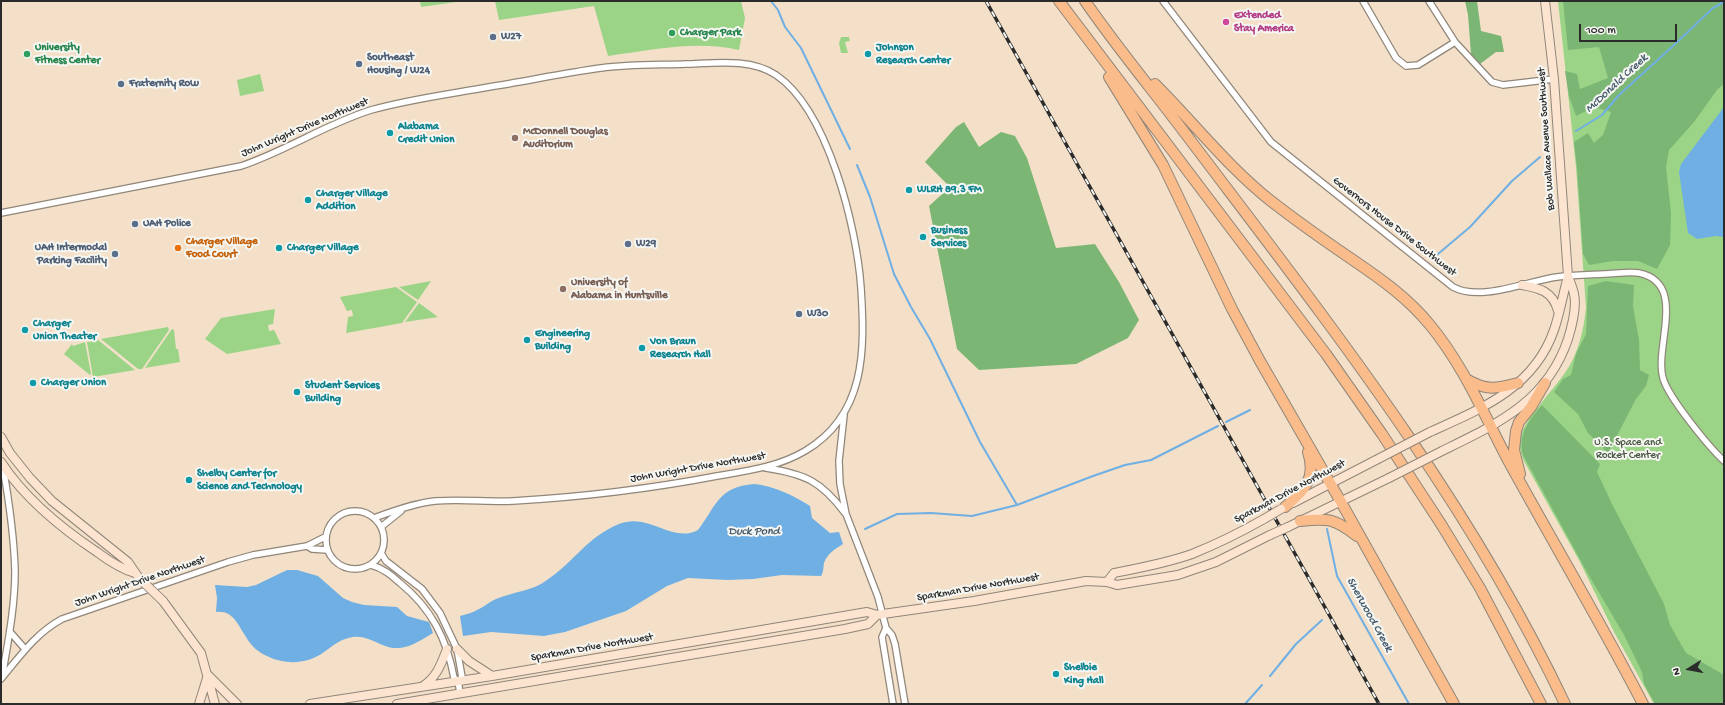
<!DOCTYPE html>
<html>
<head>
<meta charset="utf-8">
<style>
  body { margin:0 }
  #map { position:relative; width:1725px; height:705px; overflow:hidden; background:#f4e0c8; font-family:"Gochi Hand",sans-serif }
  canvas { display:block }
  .frame { position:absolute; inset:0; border:2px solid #2b2b2b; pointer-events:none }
  .north { position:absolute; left:1669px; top:649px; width:40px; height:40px; -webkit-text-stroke:3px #f6f6f2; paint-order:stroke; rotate:259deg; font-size:11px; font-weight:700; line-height:16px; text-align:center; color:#2b2b2b }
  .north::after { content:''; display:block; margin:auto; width:14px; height:18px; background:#2b2b2b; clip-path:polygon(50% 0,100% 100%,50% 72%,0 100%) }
  .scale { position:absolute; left:1579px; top:24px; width:98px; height:18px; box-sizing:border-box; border:2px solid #2b2b2b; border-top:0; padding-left:5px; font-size:12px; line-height:14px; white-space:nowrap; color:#2b2b2b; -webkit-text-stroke:3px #f6f6f2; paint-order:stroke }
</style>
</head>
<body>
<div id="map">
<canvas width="1725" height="705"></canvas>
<div class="frame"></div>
<div class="north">N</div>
<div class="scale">100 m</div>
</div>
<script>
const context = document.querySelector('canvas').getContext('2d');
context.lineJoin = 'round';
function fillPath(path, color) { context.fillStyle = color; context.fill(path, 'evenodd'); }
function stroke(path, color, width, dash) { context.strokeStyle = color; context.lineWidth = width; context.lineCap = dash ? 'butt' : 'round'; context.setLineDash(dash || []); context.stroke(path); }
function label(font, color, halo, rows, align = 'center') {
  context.font = font + ' "Gochi Hand",sans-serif'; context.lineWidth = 4; context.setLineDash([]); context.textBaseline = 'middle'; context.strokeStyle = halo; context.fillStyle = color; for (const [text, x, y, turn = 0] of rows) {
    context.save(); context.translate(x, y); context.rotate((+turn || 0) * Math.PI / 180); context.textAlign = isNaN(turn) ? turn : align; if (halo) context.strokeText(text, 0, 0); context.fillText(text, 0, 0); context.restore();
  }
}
fillPath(new Path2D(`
  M420,1H463L421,7Z
  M495,1H741L745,18L739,50C697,40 651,50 608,56L594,6L499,20Z
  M1558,1H1724V704H1654L1614,632L1580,562L1525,463C1521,455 1519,447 1520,439C1524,417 1559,386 1571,363C1580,346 1584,327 1586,308L1576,167Z
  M841,37H849L850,41L845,42L848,53H841L839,43Z
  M260,74L264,91L240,96L237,80Z
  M431,281L418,300L399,287Z
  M396,287L417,302L402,323L346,333L348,317L353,316L352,310L347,311L340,297Z
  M419,303L438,317L405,322Z
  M275,309L273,324L268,325L269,331L274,330L281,344L227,354L205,339L221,318Z
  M168,327L169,330L142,369H138L101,339Z
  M172,329L174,330L176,349H178L180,362L145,368Z
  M98,340L135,370L93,377L87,342Z
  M85,342L91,374L90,375L64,354L72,344L73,346Z`), '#9bd487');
fillPath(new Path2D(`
  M1465,1H1477L1481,31L1501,36L1504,52H1496L1480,64L1471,54L1468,15Z
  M1563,1H1724V84L1717,90L1694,122L1669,150L1666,167L1671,213L1670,245L1657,269L1638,261H1613L1589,265L1583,254L1577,168L1574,142L1588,133L1594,143L1603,135L1611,112L1594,107L1576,116L1569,96L1565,71L1577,74L1580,89L1608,78L1599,47L1568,50Z
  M964,122L979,147L1001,132L1015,136L1027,158L1056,248L1095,244L1119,282L1139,320L1128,338L1076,364L979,370L957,349L929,206L950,187L925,162L956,127Z
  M1606,281L1634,285L1633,306L1639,340L1640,370L1649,375L1646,386L1636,399L1608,453L1588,433L1578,414L1554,392L1563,379L1571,375L1576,354L1586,334L1588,286Z
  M1542,405L1600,464L1597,472L1612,504L1664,604L1670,625L1686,653L1724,675V704H1655L1644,684L1642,672L1624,635L1588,574L1523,455C1518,434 1529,420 1542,405Z`), '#7cb674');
fillPath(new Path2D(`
  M1724,107V237L1716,236L1697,239L1688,233L1679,172L1681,164Z
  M754,484C774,486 793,495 810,506L812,518L830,533L839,532L843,544C835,549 827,554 824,563C823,568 824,571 821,576L782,575L753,579L728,580L688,578L667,586L626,611L565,632L544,636L491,632L463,636L460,616C466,614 472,613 477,610C484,607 489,602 496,599C512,592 533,591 547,580C574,562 587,537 619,524C650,512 672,544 698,530C717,505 718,487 754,484Z
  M287,570H297L318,576L343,598L352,602L364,605L397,607L407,616L429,622L433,633C414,644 402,654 380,644C371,640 363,636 353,637C340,639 334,645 324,652C308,664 286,665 269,657C259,653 251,646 246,637C238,625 233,610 216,612L217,598L215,585L247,587L256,585Z`), '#6fafe3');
stroke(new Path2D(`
  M771,1L778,10L785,27L801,48L850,149
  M1576,131L1602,115L1619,95L1673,46L1713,8L1724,2
  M857,165L870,197L894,274L911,307L930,339L980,442L1017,505
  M1432,259L1470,227L1512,181L1540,157
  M1226,422L1250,410
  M865,529L897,514L931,513L972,516L1017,505L1093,476L1125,465L1151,460L1218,426
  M1327,529L1337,576L1409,704
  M1270,676L1296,644L1322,620
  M1245,704L1262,685`), '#6fafe3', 2);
const minor = new Path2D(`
  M1163,1L1271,142L1453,287C1481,302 1527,281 1557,277C1572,275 1588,275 1603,274C1614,274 1628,271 1639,273C1688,283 1654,347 1663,378C1668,397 1709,447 1724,461
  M1363,1L1396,58L1406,66L1418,65L1455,42
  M1429,1L1455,42L1492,82L1503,85L1554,79
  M1,213L241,166C286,151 326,124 371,110C410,99 450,94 489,87C527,81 564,73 601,68C629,64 658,65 686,64C715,63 751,58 776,75C828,110 857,228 861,288C865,350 866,415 805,451C778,467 747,471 717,476C649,489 582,497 513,501C487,502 461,499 435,501C415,503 393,511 374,518
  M844,415L839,461L840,484L846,514L878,597L886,628L892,635L895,644L905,704
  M766,468C805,474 821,481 845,513
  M326 540a29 29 0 1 1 58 0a29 29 0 1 1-58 0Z
  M381,527L401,511
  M307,546L312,549L327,550
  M381,553L386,561L422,589L440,613L457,649L462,677L458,681
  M371,565C383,568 391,575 400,583C431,608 447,639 454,678L458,681
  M886,628L882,637L893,704
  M11,633L25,649
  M2,677C8,642 15,607 15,571C14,536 9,501 3,467
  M1,679C20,656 36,633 62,619L228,562L253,555L307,546L325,537
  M458,681L460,693`);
const secondary = new Path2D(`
  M1522,285C1539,288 1553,291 1558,311
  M1430,432C1481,409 1534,388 1554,330C1560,313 1563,294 1568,276
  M1,437L10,453L30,478L52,501L128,562L139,578
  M1442,451C1497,424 1547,402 1568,339C1572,326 1577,307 1574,294C1573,288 1570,282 1568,276L1554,79L1545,1
  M1,462C25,499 61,528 97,552C109,561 121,569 135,573
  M1293,503L1376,460
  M1288,527L1389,478
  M1107,582L1114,573C1140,568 1167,563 1192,554C1217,544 1241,532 1264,519
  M163,601L201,653L215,704
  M457,649L469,661L492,676
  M423,686C437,677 441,664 447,649
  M199,704L208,675L237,704
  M310,704L492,676L867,612L877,615L883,614L974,601L1086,581L1107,582L1117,585L1178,575L1216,562L1270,535
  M397,704L845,629L868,624L877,615`);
const motorway = new Path2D(`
  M1059,1L1326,354L1382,434L1441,524L1480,588L1541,704
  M1085,1C1118,49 1156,94 1191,141C1327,321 1468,499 1565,704
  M1109,77L1163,165L1232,309L1260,361L1341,502L1454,704
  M1155,84C1194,123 1228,167 1271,201C1298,222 1325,241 1353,260C1381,279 1408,298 1430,325C1464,366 1485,417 1510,464C1554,544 1601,623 1643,704
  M1466,379C1487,391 1495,389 1518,383
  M1520,474L1514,450L1516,431L1519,422L1531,407L1545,383
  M1285,507C1303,491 1317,480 1308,452
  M1300,521C1328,518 1334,518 1357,536`);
stroke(minor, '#90867a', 8);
stroke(secondary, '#90867a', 10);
stroke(motorway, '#90867a', 12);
stroke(minor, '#fff', 5.5);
stroke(secondary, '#fde4d0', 8);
stroke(motorway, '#f9bc8a', 10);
const rail = new Path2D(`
  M986,1L1379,704`);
stroke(rail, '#2b2b2b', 3.5);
stroke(rail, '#f6f6f2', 2, [6]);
const secondaryBridge = new Path2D(`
  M1376,460L1430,432
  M1389,478L1442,451
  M1264,519L1281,509
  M1270,535L1288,527
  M139,578L163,601`);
stroke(secondaryBridge, '#90867a', 10, []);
stroke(secondaryBridge, '#fde4d0', 8);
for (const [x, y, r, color] of [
  [1226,22,4,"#d1479c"],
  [672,33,4,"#2e9e5b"],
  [493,37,4,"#5c6f8a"],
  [27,54,4,"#2e9e5b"],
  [868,54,4,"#0f9aa8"],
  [359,64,4,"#5c6f8a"],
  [121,84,4,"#5c6f8a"],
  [390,133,4,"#0f9aa8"],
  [515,138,4,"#8d6e63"],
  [909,190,4,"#0f9aa8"],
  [308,200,4,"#0f9aa8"],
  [135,224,4,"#5c6f8a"],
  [923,237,4,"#0f9aa8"],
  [628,244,4,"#5c6f8a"],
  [178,248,4,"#e8710a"],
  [279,248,4,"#0f9aa8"],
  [115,254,4,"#5c6f8a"],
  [563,289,4,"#8d6e63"],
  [799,314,4,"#5c6f8a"],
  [25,330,4,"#0f9aa8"],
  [527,340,4,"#0f9aa8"],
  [642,348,4,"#0f9aa8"],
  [33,383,4,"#0f9aa8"],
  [297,392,4,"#0f9aa8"],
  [189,480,4,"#0f9aa8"],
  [1056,674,4,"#0f9aa8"]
]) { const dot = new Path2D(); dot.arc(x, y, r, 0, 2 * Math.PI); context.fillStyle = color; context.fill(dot); stroke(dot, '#f6f6f2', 1.5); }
label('bold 11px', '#b23c85', '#f6f6f2', [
  ["Extended",1234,16],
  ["Stay America",1234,29]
], 'left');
label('bold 11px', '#27864d', '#f6f6f2', [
  ["Charger Park",680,33],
  ["University",35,48],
  ["Fitness Center",35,61]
], 'left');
label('bold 11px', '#4e5e75', '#f6f6f2', [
  ["W27",501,37],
  ["Southeast",367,58],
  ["Housing / W24",367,71],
  ["Fraternity Row",129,84],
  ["UAH Police",143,224],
  ["W29",636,244],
  ["UAH Intermodal",107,248,"right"],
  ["Parking Facility",107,261,"right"],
  ["W30",807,314]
], 'left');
label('bold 11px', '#0d838f', '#f6f6f2', [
  ["Johnson",876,48],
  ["Research Center",876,61],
  ["Alabama",398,127],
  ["Credit Union",398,140],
  ["WLRH 89.3 FM",917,190],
  ["Charger Village",316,194],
  ["Addition",316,207],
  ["Business",931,231],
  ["Services",931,244],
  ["Charger Village",287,248],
  ["Charger",33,324],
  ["Union Theater",33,337],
  ["Engineering",535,334],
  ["Building",535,347],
  ["Von Braun",650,342],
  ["Research Hall",650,355],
  ["Charger Union",41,383],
  ["Student Services",305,386],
  ["Building",305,399],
  ["Shelby Center for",197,474],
  ["Science and Technology",197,487],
  ["Shelbie",1064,668],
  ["King Hall",1064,681]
], 'left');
label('11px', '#2b2b2b', '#f6f6f2', [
  ["John Wright Drive Northwest",305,128,-23],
  ["Bob Wallace Avenue Southwest",1547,139,-94],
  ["Governors House Drive Southwest",1394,227,38],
  ["John Wright Drive Northwest",698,468,-10],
  ["Sparkman Drive Northwest",1290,492,-28],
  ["John Wright Drive Northwest",140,582,-19],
  ["Sparkman Drive Northwest",978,588,-10],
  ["Sparkman Drive Northwest",592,648,-10]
]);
label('bold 11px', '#785e54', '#f6f6f2', [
  ["McDonnell Douglas",523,132],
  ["Auditorium",523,145],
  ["University of",571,283],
  ["Alabama in Huntsville",571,296]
], 'left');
label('bold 11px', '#c56008', '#f6f6f2', [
  ["Charger Village",186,242],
  ["Food Court",186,255]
], 'left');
label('11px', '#475542', '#f6f6f2', [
  ["U.S. Space and",1628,443],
  ["Rocket Center",1628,456]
]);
label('italic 12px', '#43596b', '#f6f6f2', [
  ["McDonald Creek",1617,84,-43],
  ["Duck Pond",754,532],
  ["Sherwood Creek",1369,615,61]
]);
</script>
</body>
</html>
